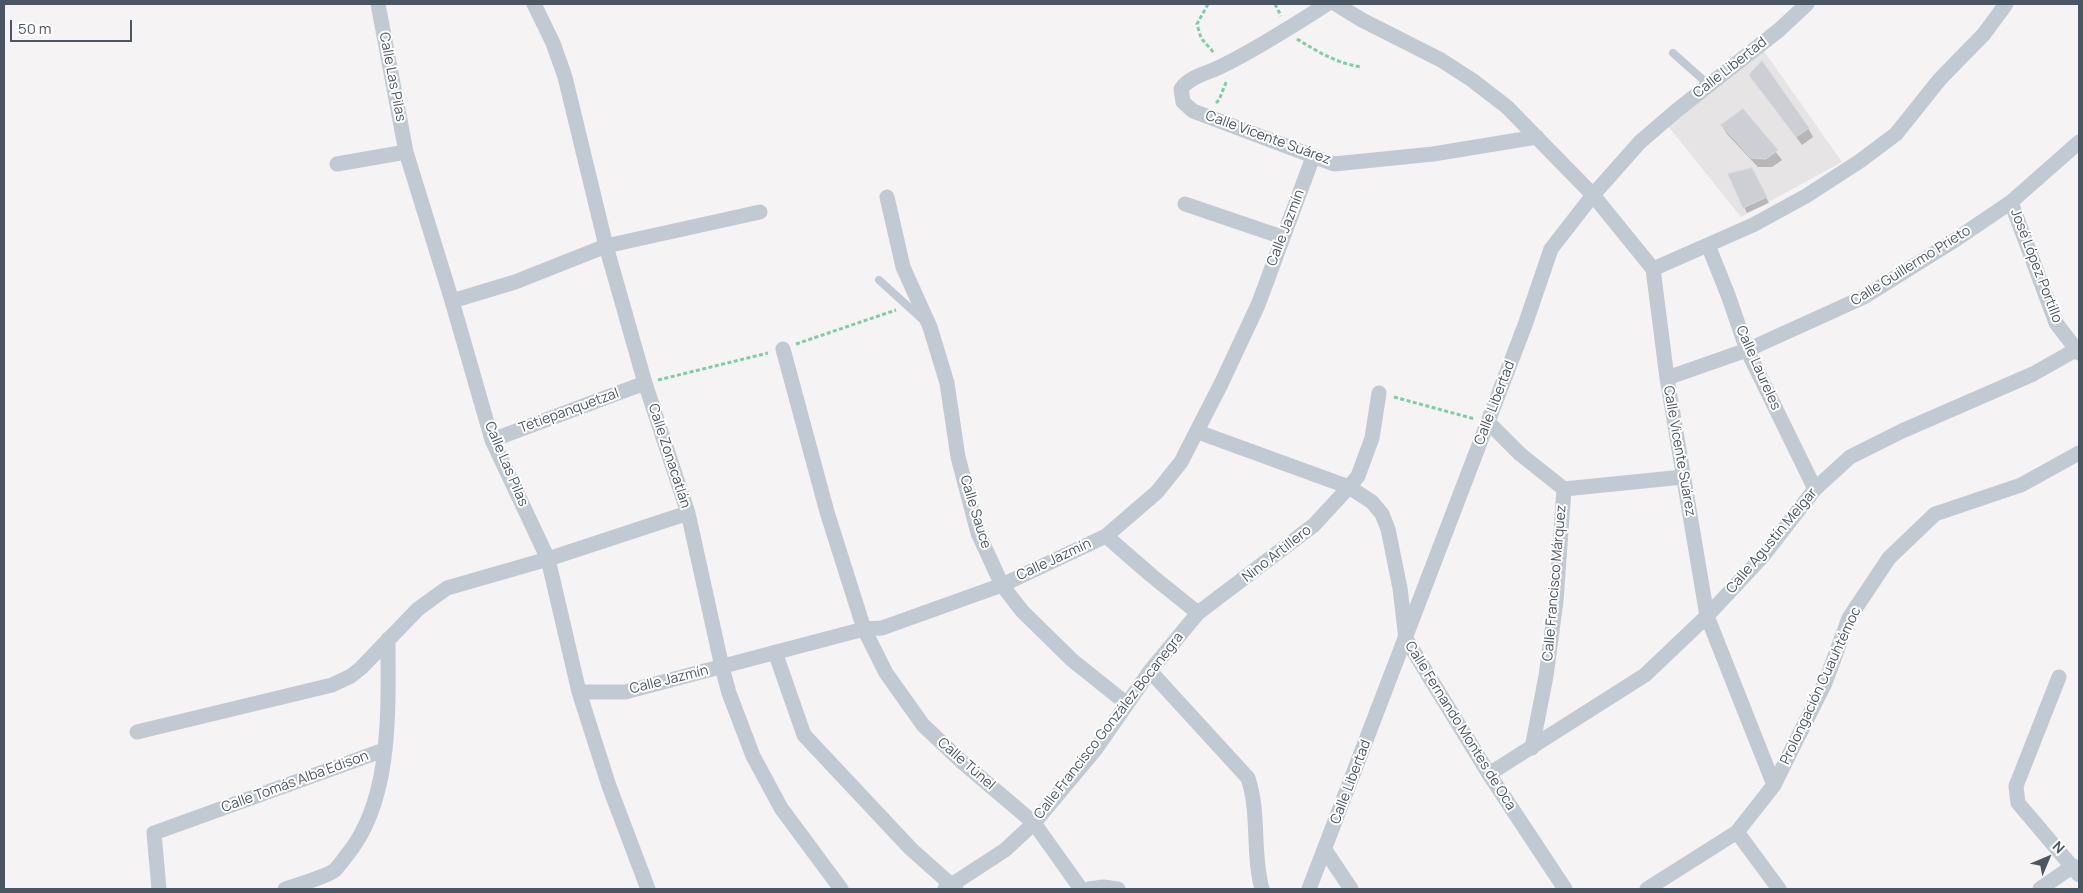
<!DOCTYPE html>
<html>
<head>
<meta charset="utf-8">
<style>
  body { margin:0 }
  #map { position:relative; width:2083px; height:893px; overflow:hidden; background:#f5f3f3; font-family:Manrope,sans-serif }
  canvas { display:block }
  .frame { position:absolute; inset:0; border:5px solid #4a5661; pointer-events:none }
  .north { position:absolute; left:2023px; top:833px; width:50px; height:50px; -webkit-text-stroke:4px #fff; paint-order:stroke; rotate:45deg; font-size:14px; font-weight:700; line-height:20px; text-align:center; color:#4a5661 }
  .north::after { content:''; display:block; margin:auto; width:18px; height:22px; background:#4a5661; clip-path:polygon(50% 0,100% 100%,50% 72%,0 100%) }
  .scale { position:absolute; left:10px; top:20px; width:122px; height:22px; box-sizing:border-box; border:2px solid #4a5661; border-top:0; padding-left:6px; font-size:15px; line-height:18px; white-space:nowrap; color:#4a5661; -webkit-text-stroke:4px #fff; paint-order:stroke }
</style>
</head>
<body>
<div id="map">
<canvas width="2083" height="893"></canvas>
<div class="frame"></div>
<div class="north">N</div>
<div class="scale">50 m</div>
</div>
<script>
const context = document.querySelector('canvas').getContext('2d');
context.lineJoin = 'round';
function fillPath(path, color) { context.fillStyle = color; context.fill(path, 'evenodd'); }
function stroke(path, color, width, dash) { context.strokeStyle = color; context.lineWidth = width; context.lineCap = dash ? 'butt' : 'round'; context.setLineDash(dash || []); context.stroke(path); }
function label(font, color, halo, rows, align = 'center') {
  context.font = font + ' Manrope,sans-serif'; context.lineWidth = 4; context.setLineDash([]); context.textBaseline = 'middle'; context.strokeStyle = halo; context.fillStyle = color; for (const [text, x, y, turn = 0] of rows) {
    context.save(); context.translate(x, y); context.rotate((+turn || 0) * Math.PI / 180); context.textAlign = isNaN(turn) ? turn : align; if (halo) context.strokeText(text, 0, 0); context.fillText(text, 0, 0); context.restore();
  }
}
fillPath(new Path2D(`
  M1764,51L1842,162L1741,217L1664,121Z`), '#e6e4e5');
fillPath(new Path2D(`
  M1751,75L1808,128L1813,137L1802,145Z
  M1743,110L1782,160L1772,167H1758L1727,134L1722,126Z
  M1755,176L1769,203L1747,213L1744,207Z`), '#0003');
const building = new Path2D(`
  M1762,61L1809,128L1796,137L1749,75Z
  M1743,109L1778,150L1766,159L1751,158L1721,125Z
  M1752,168L1767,197L1743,208L1728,174Z`);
fillPath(building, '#cdcfd5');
stroke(building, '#d7d9de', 1);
stroke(new Path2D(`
  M1208,4L1197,24L1201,38L1215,54
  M1275,4L1281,16
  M1297,39C1318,52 1338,64 1362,67
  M1216,103L1219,100L1227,80
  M796,344L896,310
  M658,380L768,353
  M1394,397L1475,419`), '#7ad0a6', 3, [4, 2.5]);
stroke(new Path2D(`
  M1673,53L1709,85
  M879,280L922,319`), '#c1cad2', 8);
stroke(new Path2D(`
  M378,4L406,152L452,301L492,440L548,559L579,692L609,786L648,889
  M534,4L553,43L565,77L606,246L645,383L688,513L722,667L729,693L753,756L781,808L841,889
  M1327,4C1294,25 1260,47 1224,65C1210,73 1191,75 1181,89L1183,102L1193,111L1334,164L1433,154L1537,137
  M1336,4L1362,20L1441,60L1472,80L1507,107L1593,195L1653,269L1667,378L1707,616L1774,785
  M337,164L406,152
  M887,197L903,267L930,327L947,383L958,457L978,533L1002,585L1022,611L1072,660L1127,704
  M2011,202L2056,323L2079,353
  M1185,204L1282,237
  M1708,245L1728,295L1747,350L1815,489
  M1653,269L1753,225L1806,196L1860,161L1896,134L1940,79L1984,34L2006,4
  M452,301L515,282L606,246L760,212
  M783,349L827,512L864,629L886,673L923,725L961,761L1034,823L1081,889
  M1667,378L1747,350L1864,297L1952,242L2011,202L2079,142
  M1488,422L1520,454L1564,489
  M1198,432L1349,487L1372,502L1382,514L1388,529L1400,588L1406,639L1489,774L1565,889
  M492,440L645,383
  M1564,489L1683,477
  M1106,536L1152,576L1198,613
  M775,652L804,735L911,849L956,889
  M1150,671L1248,778C1260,814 1252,853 1262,889
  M2059,677L2016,786L2018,803L2079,875
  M579,692H625L864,629L882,628L1002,585L1106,536L1157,492L1181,462L1221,384L1258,305L1313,157
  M137,732L332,685L351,676L361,668L418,609L447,588L548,559L688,513
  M1532,748L1546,676L1556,601L1564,489
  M1489,774L1645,675L1707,616L1763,556L1815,489L1850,457L1902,431L2033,374L2079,348
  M1737,832L1779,889
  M1325,850L1351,889
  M159,889L154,833L384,750
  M285,889C297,885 326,877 335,870C339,866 343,860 347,855C393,799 388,708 388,639
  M945,889L1005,850L1034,823L1095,750L1150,671L1198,613L1314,525L1349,487L1358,476L1372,438L1379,393
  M1089,889L1103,887L1118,889
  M1309,889L1525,325L1551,249L1593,195L1640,142L1676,111L1779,30L1807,4
  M1647,889L1737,832L1774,785L1825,683L1849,618L1889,558L1935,514L2021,485L2079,453
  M2040,889L2073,866`), '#c1cad2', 15);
label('14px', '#4a5661', '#fff', [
  ["Calle Libertad",1730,68,-38],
  ["Calle Las Pilas",392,77,79],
  ["Calle Vicente Suárez",1268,138,20],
  ["Calle Jazmín",1286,228,-69],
  ["Calle Guillermo Prieto",1911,266,-32],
  ["José López Portillo",2036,266,69],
  ["Calle Laureles",1758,368,66],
  ["Calle Libertad",1495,403,-69],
  ["Tetiepanquetzal",569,411,-20],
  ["Calle Vicente Suárez",1679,451,80],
  ["Calle Zonacatlán",669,456,72],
  ["Calle Las Pilas",506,464,67],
  ["Calle Sauce",975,512,73],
  ["Calle Agustín Melgar",1772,541,-50],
  ["Nino Artillero",1277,554,-38],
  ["Calle Jazmín",1054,560,-25],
  ["Calle Francisco Márquez",1555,583,-85],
  ["Calle Jazmín",669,680,-14],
  ["Prolongación Cuauhtémoc",1821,686,-65],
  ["Calle Francisco González Bocanegra",1109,726,-52],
  ["Calle Fernando Montes de Oca",1460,726,58],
  ["Calle Túnel",966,764,41],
  ["Calle Tomás Alba Edison",295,782,-20],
  ["Calle Libertad",1351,782,-69]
]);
</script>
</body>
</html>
